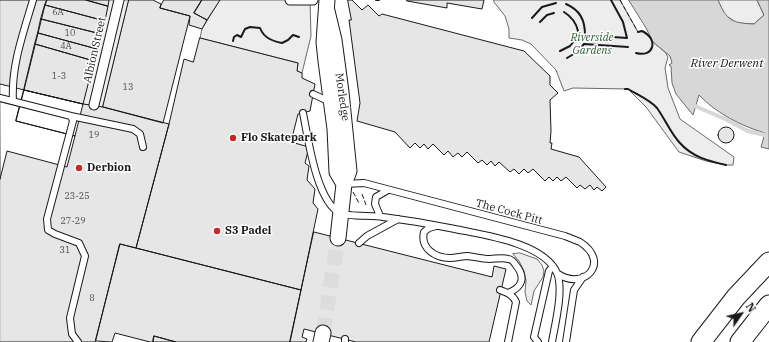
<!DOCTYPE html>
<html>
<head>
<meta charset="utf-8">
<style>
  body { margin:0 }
  #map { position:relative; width:769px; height:342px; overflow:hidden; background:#fff; font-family:"IBM Plex Serif",serif }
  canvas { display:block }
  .north { position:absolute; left:721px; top:294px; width:40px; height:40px; -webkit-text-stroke:3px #fff; paint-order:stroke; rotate:56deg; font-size:11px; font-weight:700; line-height:16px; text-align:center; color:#1a1a1a }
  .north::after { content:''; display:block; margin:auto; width:14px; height:18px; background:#1a1a1a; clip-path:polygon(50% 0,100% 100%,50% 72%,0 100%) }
</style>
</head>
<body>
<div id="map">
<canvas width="769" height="342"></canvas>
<div class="north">N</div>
</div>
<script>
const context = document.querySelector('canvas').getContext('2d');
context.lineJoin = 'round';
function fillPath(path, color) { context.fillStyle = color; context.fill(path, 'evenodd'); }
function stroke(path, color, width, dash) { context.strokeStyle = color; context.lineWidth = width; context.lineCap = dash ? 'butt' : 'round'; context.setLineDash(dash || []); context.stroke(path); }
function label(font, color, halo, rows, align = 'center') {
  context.font = font + ' "IBM Plex Serif",serif'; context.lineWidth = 3; context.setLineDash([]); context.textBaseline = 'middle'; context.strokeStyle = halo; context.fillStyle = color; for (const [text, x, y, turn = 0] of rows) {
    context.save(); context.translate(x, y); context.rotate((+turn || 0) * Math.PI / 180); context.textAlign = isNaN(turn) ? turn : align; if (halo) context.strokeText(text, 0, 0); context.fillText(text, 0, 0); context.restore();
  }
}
const built = new Path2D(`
  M109,0H129L103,107L83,104Z
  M220,0H310L311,36L302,73L297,71L298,63L200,38L202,29Z
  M494,0H620L638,32L642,31L648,35L652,39L653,42L665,52L668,57L665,68L668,88L680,119L734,157L733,165H726L706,161L679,152L646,107L628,89L573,88L564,91L556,70L531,44L522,40L509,38V29L505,16L494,2Z
  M718,0H757L764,15L754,24L737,23L725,15Z
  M520,253L537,259L542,265L544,271L543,277L534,291L531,305L527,301L525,292L526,281L524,271L519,261L513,254Z`);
fillPath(built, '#ededed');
stroke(built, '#6a6a6a', 1);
const water = new Path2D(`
  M629,0H718C727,21 732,23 754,24L764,15L757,0H769V149L761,147L765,133C741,126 716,113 699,95L693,115L676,94L672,83L671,66L669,65L672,63L670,56L653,42L646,28Z`);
fillPath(water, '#d7d7d7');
stroke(water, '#6a6a6a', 1);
stroke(new Path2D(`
  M695,106L725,119L748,131L765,135`), '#d7d7d7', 4);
const building = new Path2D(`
  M0,0H47L45,5L24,90L83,104L103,107L169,124L136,248L120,244L95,342H0Z
  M47,0H86L108,6L105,21L45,5Z
  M86,0H109L108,6Z
  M129,0H153L161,4L160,8L190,16L163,123L103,107Z
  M164,0H202L194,13L207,20L202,29L189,25L190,16L160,8Z
  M202,0H220L207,20L194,13Z
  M348,0H352L362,10L368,5L379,16L382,14L524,51L550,76V85L558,93L550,100L551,131L550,143H552L551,149L579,157L606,187L602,191L597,187L594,190L590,185L585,189L580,185L577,188L566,177L561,181L557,177L553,181L549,177L545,181L533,169L528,173L524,169L519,174L514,169L510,172L499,162L495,166L491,161L487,165L482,160L478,163L467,152L462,157L458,153L453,157L448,151L444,155L433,144L428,149L424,144L420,148L415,143L410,148L395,132L357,121L360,103L349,20H351Z
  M407,0H484L482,9L447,3V8L407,1Z
  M45,5L105,21L101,34L41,19Z
  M41,19L101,34L97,49L38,33Z
  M38,33L97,49L94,61L35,44Z
  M200,38L298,63L297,71L302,73V78L315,84L310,111L298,114L291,142L309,147L305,163L309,166L307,180L315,189L313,203L318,209L301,290L136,248L169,124L184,59L193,62Z
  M35,44L94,61L83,104L24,90Z
  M0,84L24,90L16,121L75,136L67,167L7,151L0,179Z
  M24,90L83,104L75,136L16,121Z
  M718 135a8 8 0 1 1 16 0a8 8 0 1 1-16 0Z
  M314,232L492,277L494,266L506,269L489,342H356L304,329L302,337L307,339L306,342H290Z
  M120,244L301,290L290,342H176L154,336L153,342H150L115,333L112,342L96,341Z
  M154,336L176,342H153Z`);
fillPath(building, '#e6e6e6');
stroke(building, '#1a1a1a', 1);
stroke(new Path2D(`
  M323,333L338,238`), '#ddd', 15, [15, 8]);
const service = new Path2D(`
  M313,94L330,102
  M0,98L71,116L73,121L47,219L48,230L55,234L79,243L85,256L70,318L72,334L78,342
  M13,101C11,66 23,34 33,0
  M303,113C308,137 316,201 340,213C348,217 373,215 383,217C407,220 431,224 455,229C484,235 544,243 557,273C564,290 555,324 552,342
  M71,116L133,129L140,134L143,147
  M345,184L364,183L565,236C570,238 575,240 580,242C611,262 585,291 558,274
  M380,216L375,204L376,197L388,190
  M436,226L429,228L424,232C420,248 435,258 450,258C456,258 462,256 468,256C475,257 482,259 490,259C495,259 503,257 508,259C511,259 514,262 515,264C526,277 523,287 508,293
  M359,243L367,236L398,219
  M500,290C508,293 513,295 516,302L508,342
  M345,342V339
  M538,342L534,337L549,271L553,266
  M566,342L574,290L583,277`);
const pedestrian = new Path2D(`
  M290,0H313
  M94,105L119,0`);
const tertiary = new Path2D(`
  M327,0L324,42L326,61L335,129L337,172L344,184
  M327,11L334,40L341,92L349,171L344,184L338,238
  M321,342L323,333`);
const primary = new Path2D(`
  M701,342L736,297L769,262
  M740,342L769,305`);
stroke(service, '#1a1a1a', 8);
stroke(pedestrian, '#1a1a1a', 11);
stroke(tertiary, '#1a1a1a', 17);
stroke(primary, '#1a1a1a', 21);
stroke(service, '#fff', 6);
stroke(pedestrian, '#fff', 9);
stroke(tertiary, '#fff', 15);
stroke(primary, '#fff', 19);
stroke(new Path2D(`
  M620,0L638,32
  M353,192L359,203
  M362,194L366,205`), '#1a1a1a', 1, [5, 2]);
stroke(new Path2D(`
  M376,0H379
  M566,4C580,10 585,20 585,35L627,38L623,22L611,0
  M564,12C572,17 576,22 578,31
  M532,18L542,7L556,3
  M540,22L547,15L554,13
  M233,41L234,37L237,35L241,37L245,29L250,27L260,28C264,38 272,41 282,43L288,40L293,35L299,37
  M560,51L570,46L574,41
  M636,53C654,58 659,39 642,31L638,32
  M567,58L577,52L584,44L628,47
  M625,89H628C638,95 650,100 657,108C665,119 670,132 679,142C692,157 708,161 726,165`), '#1a1a1a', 2);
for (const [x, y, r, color] of [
  [233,138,4,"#c62828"],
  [79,168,4,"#c62828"],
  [217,231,4,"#c62828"]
]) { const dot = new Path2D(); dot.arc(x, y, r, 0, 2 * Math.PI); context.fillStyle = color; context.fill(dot); stroke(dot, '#fff', 1.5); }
label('9px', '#4d4d4d', null, [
  ["6A",58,12],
  ["10",70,33],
  ["4A",66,46],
  ["1-3",59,76],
  ["13",128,87],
  ["19",94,135],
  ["23-25",77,196],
  ["27-29",73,221],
  ["31",65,250],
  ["8",92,298]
]);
label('italic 11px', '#2b5a34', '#fff', [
  ["Riverside",592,38],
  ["Gardens",592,51]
]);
label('11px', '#1a1a1a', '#fff', [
  ["Albion Street",95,50,-77],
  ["Morledge",342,97,82],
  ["The Cock Pitt",509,212,15]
]);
label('bold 11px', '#1a1a1a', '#fff', [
  ["Flo Skatepark",241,138],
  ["Derbion",87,168],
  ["S3 Padel",225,231]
], 'left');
label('italic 12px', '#1a1a1a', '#fff', [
  ["River Derwent",727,64]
]);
</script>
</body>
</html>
